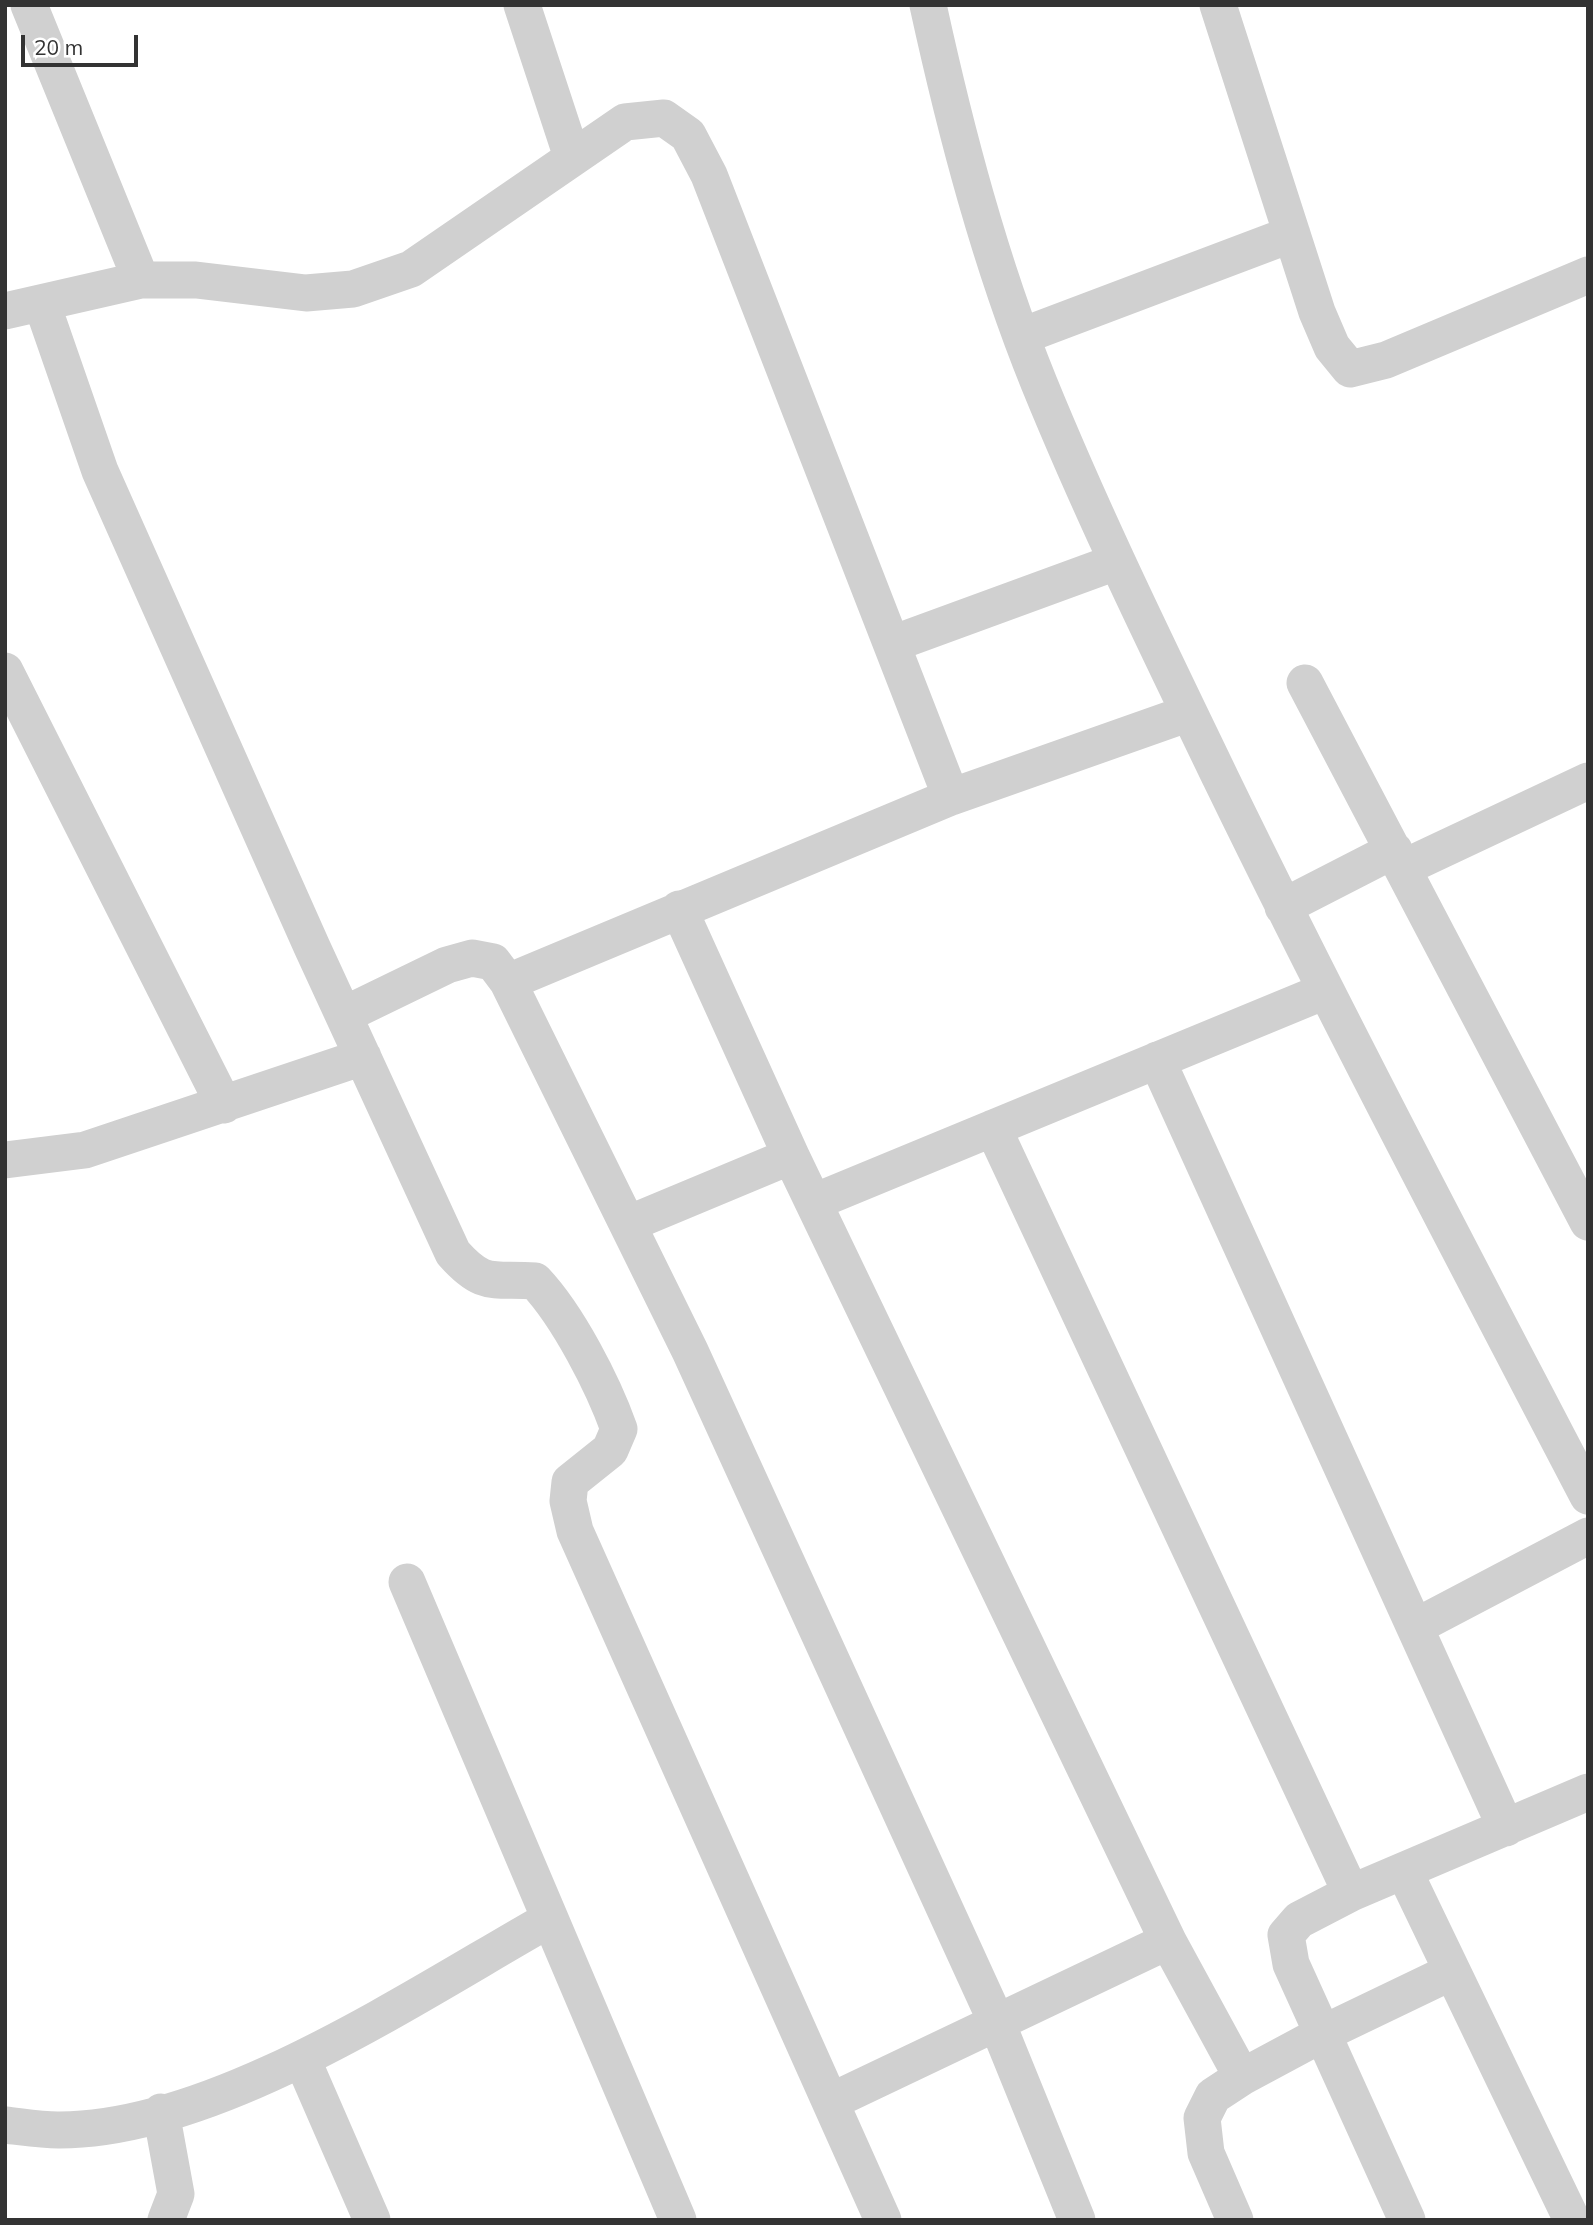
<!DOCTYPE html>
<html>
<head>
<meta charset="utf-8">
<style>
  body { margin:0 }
  #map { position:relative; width:1593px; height:2225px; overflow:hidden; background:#fff; font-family:Mulish,sans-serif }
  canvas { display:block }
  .frame { position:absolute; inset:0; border:7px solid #333; pointer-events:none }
  .scale { position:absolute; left:21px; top:35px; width:117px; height:32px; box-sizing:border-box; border:4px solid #333; border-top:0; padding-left:9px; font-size:21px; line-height:24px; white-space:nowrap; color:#333; -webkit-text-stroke:5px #fff; paint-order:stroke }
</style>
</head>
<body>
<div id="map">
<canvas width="1593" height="2225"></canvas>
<div class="frame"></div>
<div class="scale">20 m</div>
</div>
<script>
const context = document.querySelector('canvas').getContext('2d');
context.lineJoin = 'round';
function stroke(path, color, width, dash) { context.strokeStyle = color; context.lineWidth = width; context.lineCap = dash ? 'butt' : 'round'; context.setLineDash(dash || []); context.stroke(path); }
stroke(new Path2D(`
  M29,5L141,280
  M522,5L572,157
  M928,5C956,133 990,262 1039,383C1094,518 1158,648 1221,779C1338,1020 1464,1258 1588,1496
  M1218,5L1317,312L1332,347L1350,369L1386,360L1588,275
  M42,304L100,471L312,947L453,1253C484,1288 492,1278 535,1281C568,1316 603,1384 619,1429L610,1450L570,1482L568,1501L575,1531L883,2220
  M5,311L141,280H196L306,293L353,289L411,269L625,122L664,118L688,135L709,175L951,797
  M1022,336L1292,234
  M892,644L1116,562
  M5,671L224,1105
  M1305,683L1588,1222
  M1403,868L1588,781
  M1283,907L1394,850
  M679,909L791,1156L1168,1941L1242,2077
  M508,982L951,797L1189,713
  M344,1015L447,965L472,958L493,962L508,982L690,1351L997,2023L1077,2220
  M1157,1060L1506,1828
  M993,1128L1351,1893
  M5,1160L85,1150L363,1057
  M814,1202L1325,991
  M628,1224L791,1156
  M407,1582L678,2220
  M1415,1627L1588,1536
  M1404,1871L1572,2220
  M302,2059L372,2220
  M832,2101L1168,1941
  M161,2112L176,2194L166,2220
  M5,2125C23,2127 41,2130 58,2130C215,2131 415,1995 550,1919
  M1235,2220L1206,2153L1202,2118L1213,2096L1242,2077L1324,2033L1451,1972
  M1407,2220L1291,1964L1286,1935L1299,1920L1351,1893L1588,1792`), '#d0d0d0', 37);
</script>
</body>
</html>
